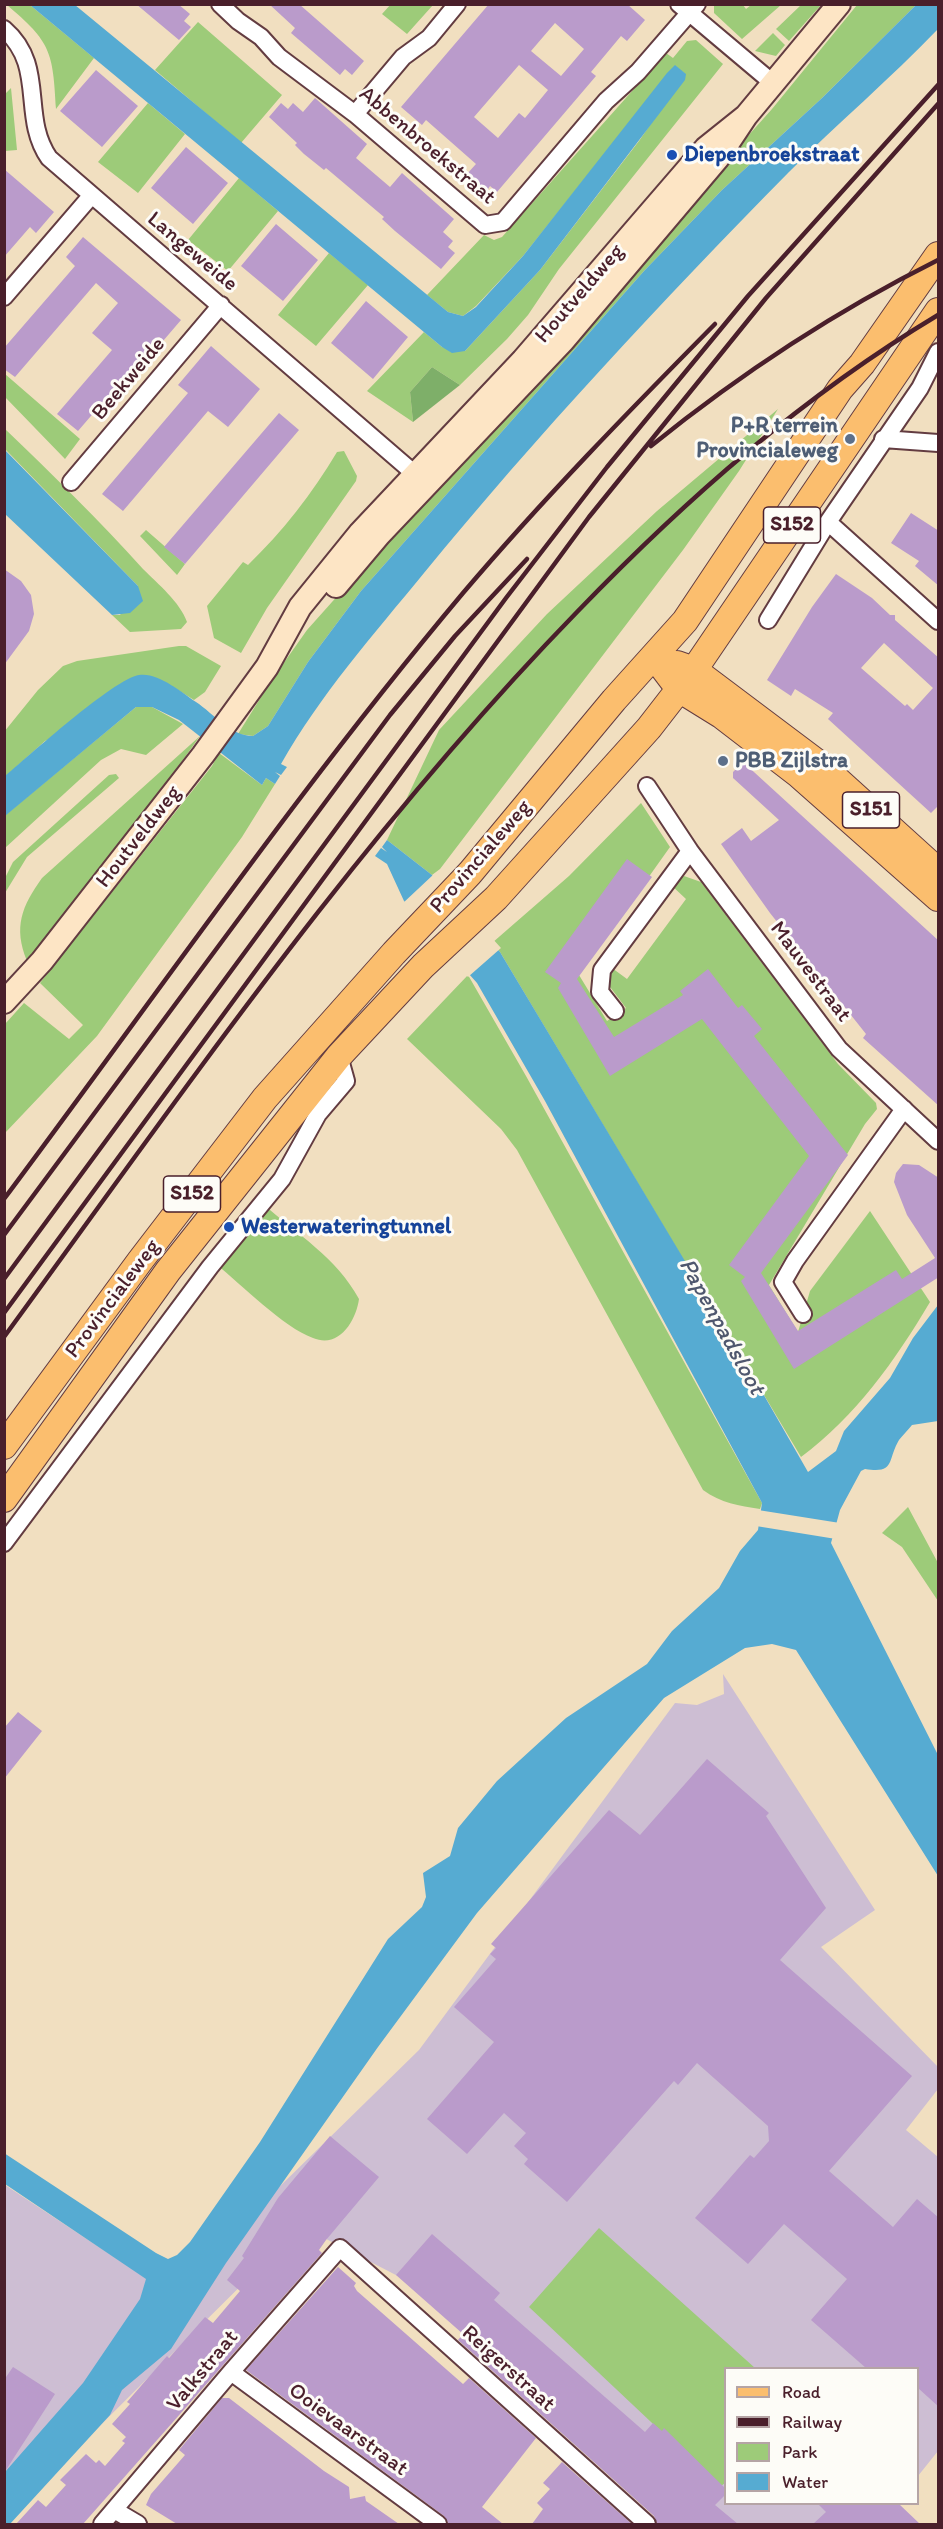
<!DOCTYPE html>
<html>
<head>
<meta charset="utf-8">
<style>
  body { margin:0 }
  #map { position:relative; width:943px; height:2529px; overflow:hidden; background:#f1dfc0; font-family:Itim,sans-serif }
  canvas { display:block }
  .frame { position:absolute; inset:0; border:6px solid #4a1f2b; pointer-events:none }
  .legend { position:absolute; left:724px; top:2367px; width:195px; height:138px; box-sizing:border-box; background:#fdfcf7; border:2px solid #b5a4a5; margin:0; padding:8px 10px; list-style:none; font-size:18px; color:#4a1f2b }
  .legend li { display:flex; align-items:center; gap:12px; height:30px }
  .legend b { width:30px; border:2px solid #b5a4a5 }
</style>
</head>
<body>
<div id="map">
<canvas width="943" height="2529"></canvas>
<div class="frame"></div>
<ul class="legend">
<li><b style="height:8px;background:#fbbe6e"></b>Road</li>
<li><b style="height:8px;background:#4a1f2b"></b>Railway</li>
<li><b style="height:16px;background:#9dcb79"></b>Park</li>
<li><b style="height:16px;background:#56abd2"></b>Water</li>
</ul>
</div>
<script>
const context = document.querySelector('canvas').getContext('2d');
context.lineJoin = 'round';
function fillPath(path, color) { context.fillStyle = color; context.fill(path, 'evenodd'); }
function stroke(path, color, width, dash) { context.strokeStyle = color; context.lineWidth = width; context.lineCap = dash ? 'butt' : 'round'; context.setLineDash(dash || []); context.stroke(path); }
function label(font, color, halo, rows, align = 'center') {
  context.font = font + ' Itim,sans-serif'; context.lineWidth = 6; context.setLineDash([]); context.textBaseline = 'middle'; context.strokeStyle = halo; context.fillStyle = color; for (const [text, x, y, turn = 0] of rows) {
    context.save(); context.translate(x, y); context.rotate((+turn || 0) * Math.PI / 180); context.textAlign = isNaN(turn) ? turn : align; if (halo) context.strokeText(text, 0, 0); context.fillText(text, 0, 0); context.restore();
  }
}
fillPath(new Path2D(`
  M723,1674L875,1910L821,1947L938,2067V2089L906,2130L938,2157V2451L918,2476V2368H726V2504H896L917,2524H724L543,2351L301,2226L5,2520V2185L170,2294L419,2050L675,1703L697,1705L724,1694Z`), '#cdbed3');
fillPath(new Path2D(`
  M391,4H433V5L407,34L382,14Z
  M7,5H30L94,58L56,109C53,52 51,42 7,5Z
  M714,5H743L746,9L751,5H781L742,39L714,13Z
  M801,5H821L789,41L776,29Z
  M857,5H916L822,98L722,190L644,271L361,591L308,662L268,726L253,736L238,734L271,681L307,630L772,109Z
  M198,22L282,95L241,143L155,70Z
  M773,33L785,45L776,56L755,51Z
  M696,40L723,64L559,269L528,315L507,339L460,385L432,367L410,392L413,422L367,391L424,332L442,347L465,351L540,270L639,141L685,74L675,66L523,256L476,306L463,316L448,312L427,295L484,235L494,240L502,237L666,53L673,58L687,41Z
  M11,88L17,150L5,151V94Z
  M148,103L185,134L138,193L98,162Z
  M239,178L278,211L228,271L188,240Z
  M329,253L368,285L316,346L278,315Z
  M5,374L80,439L65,459L5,397Z
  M778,409L739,471L683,550L440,869L432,875L387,840L439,730L547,614L657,511Z
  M4,428C52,474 99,520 143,569C158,584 180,602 187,622L181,629L130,632L112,615H120L138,586L5,449Z
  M344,451L357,476L356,481L267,608L241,653L214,638L207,606L243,562L248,565C283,531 312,494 337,452Z
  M146,530L185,564L177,575L140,536Z
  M179,646H186L221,666L205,692L194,700L170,685L45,741L5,777L4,732L38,690L63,666L77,661Z
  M136,707H152L183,724L146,755L121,749L101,760L5,848L4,816Z
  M200,736L136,826L27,961C13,927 22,906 42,878Z
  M219,753L262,785L266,778L275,784L242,837L97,1036L5,1133V1024L24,1003L69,1039L83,1025L40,983L212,766Z
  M116,774L119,778L27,857L5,893V878L13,862L109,775Z
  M641,803L670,847L579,975L607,1021L626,1008L604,979L612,968L627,979L686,899L671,885L684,876L701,882L838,1064L876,1103L877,1109L865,1124L769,1285L798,1332L810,1291L870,1211L930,1302C895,1361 856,1416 801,1457L500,952L492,943L569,876Z
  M468,975L526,1076L762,1503L760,1509C739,1506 721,1503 703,1490L517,1150L501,1129L407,1039Z
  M263,1204C297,1234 337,1258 359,1299C356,1321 339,1349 313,1338C283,1327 242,1285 216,1264Z
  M908,1507L938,1563V1601L902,1547L882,1533Z
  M599,2228L755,2368H726V2482L720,2487L529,2307Z`), '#9dcb79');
fillPath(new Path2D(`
  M432,367L460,385L413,422L410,392Z`), '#7eaf69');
fillPath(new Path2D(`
  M30,5H75L448,312L463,316L476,307L523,256L667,73L675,65L686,74L685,80L540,270L465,351L452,353L442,347Z
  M916,5H938V29C890,79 837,124 788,173C662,301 538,434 424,573C374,634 320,695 281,764L287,767L281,775L275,772L280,776L275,784L266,778L262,785L179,720L152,707H136L5,816L4,777C26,758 115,678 139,675C158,672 181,692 196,702C214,714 231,736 253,736L268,726L308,662L361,591L644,271L722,190L822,98Z
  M4,449L138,586L143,601L130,613L112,615L5,514Z
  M387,840L432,875L500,952L734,1343L808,1472L836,1451L844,1431L890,1378L913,1338L938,1305V1421L912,1425C908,1430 903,1435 899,1440C887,1460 896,1474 865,1469L861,1471L840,1510L831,1543L938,1755V1876L796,1650L772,1644L745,1648L664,1698L477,1913L378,2047L226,2263L171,2349L122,2390L110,2415L10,2524H5V2472L83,2383L140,2299L146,2279L5,2184L4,2153L156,2253L168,2259L177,2255L190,2242L260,2142L388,1939L422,1907L426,1897L423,1873L450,1856L458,1828L497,1781L566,1718L647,1664L672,1631L719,1588L740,1551L758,1530L762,1503L545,1101L477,983L404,901L387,864L375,856L381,848L387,852L382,847Z`), '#56abd2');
fillPath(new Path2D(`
  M434,874L501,948L468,977L402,904Z
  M758,1510L840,1523L836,1539L756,1526Z`), '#f1dfc0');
fillPath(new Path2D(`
  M136,4H178L190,14L184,21L191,27L179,40Z
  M269,4H299L364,61L352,75L345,69L340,75L291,33L295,28Z
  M489,4H627L645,20L627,41L621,36L591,72L596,76L497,192L490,186L486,192L466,175L476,164L426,120L422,125L401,107ZM555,23L584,49L561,76L531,51ZM519,65L548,90L525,118L519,113L498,138L474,117Z
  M96,70L138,106L102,147L60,111Z
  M315,98L367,144L356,158L390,187L402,173L454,219L443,232L453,241L448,247L455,253L441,269L395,231L382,219L384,217L326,168L324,170L304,154L295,145L297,143L269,117L281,103L288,109L293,103L303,112Z
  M186,147L228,183L193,224L151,188Z
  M4,169L54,212L36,233L30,227L4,257Z
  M276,224L318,260L283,301L241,266Z
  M83,237L181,320L163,341L159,337L78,431L57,414L112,350L92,333L118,303L96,283L15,377L4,369V348L75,266L66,257Z
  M366,301L408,337L373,379L331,343Z
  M211,346L260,389L228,427L208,411L123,511L102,494L188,393L178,385Z
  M279,413L299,430L185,564L164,547Z
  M911,513L939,531V586L915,566L919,561L891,543Z
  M4,569L21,581L31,595L34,614L29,631L4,665Z
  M836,574L872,598L890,615H895V620L939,658V805L931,813L828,719L833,713L795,689L791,696L767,680L812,607ZM884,643L933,688L913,710L907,704L905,706L861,668Z
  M743,762L939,941V1106L863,1038L866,1034L770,913L721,844L742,828L751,841L779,820L733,778V772Z
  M627,859L652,877L577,979L614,1037L683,995L680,991L708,969L738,1008L742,1005L762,1029L754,1036L848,1155L761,1273L798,1331L896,1270L902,1279L935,1258L907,1215L894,1182L896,1173L903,1164L919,1165L939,1178V1277L794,1369L741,1281L745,1277L729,1265L809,1156L702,1019L610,1076L558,988L561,983L545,972Z
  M18,1712L42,1731L4,1779V1728Z
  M707,1759L769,1813L766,1816L826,1908L780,1960L912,2076L829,2171L893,2227L917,2199L939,2218V2407L918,2388V2368H866L811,2320L847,2279L784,2224L748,2264L695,2218L750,2155L754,2158L769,2141L768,2126L697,2063L678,2085L674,2081L567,2202L524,2164L528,2159L514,2146L526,2133L504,2113L467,2154L427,2119L494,2042L454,2007L496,1959L490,1954L496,1948L491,1944L609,1810L640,1835Z
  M330,2136L379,2177L326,2240L319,2250L322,2253L83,2524H16L38,2500L46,2507L66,2485L60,2480L86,2454L96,2463L99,2460L105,2466L125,2443L122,2441L126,2437L112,2424L130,2404L127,2402L167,2356L169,2358L205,2317L213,2323L240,2291L227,2280L244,2258L242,2256L278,2198Z
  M432,2234L500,2293L494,2300L645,2432L653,2423L662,2431L664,2428L726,2489V2494L715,2505L738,2524H657L654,2516L458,2340L463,2334L396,2275Z
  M338,2267L356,2283L354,2286L357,2291L463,2384L469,2378L536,2438L482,2507L503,2524H449L444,2516L246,2370Z
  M13,2367L55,2394L4,2473V2380Z
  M222,2398H229L324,2471L349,2487L350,2499L365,2496L366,2501L399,2524H177L146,2505L151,2494L185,2455L179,2450Z
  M562,2462L632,2524H532L543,2509L537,2503L550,2489L543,2483Z
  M818,2504H899L920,2524H813L826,2512Z`), '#ba9bcb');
const street = new Path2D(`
  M220,4L238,21L261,37L279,57L355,114L485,225L503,222L606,101L638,72L697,4
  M679,4L774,84
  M4,29C47,66 20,116 49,158L423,481
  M355,114L403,57L429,38L457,4
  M4,297L91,196
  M883,439L938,443
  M71,482L221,305
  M828,522L938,621
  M768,620L828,522L920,388L938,352
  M647,786L690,851L839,1049L938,1141
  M615,1011L600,992L602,970L690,851
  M803,1314L783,1282L795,1261L904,1109
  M4,1543L210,1267L282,1179L318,1114L346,1081L339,1056
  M231,2372L438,2524
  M116,2511L138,2524
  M102,2524L231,2372L340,2248L647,2524`);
const secondary = new Path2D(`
  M336,586L379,535L563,341L718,158L746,116L839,4
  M4,1002L42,961L203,755L267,667L300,607L360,533L523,360L706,148L746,116`);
const primary = new Path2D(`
  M654,656L679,689L721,715L799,775L938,898
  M677,664L694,670L823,767L938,871
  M4,1446L140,1261L265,1098L394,953L470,873L614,700L685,621L840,389L862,364L938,255
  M4,1499L168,1271L339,1056L423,966L496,898L649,728L694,670L938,311`);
stroke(street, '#633c41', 20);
stroke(secondary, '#633c41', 26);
stroke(primary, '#633c41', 28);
stroke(street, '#fff', 16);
stroke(secondary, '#fde5c5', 22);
stroke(primary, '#fbbe6e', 26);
stroke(new Path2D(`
  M651,446C740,374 836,311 938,260
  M4,1199C156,996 300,787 463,593C543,499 629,411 715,324
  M4,1235L390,715L455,636L527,559
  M4,1279L506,598L607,467L748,296L938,85
  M4,1313L589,517L766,298L938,104
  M4,1337C186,1088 361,834 577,612C686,499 803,396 938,315`), '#4a1f2b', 4.5);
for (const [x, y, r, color] of [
  [672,155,6,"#1a4fb4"],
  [850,439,6,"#5c6f8a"],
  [723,761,6,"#5c6f8a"],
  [229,1227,6,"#1a4fb4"]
]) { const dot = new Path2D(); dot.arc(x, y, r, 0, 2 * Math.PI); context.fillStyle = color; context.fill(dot); stroke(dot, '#fdfcf7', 2); }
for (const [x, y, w] of [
  [792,525,57],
  [871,810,57],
  [192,1194,57]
]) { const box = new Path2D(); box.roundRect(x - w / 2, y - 18, w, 36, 4.5); context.fillStyle = '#fdfcf7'; context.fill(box); stroke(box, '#4a1f2b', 1.5); }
label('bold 21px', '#4a1f2b', null, [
  ["S152",792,525],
  ["S151",871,810],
  ["S152",192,1194]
]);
label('22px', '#4a1f2b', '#fdfcf7', [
  ["Abbenbroekstraat",427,146,40],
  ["Langeweide",192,252,40],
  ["Houtveldweg",580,294,-49],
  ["Beekweide",129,379,-50],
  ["Houtveldweg",139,837,-52],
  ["Provincialeweg",481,857,-49],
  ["Mauvestraat",810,972,53],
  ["Provincialeweg",113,1299,-53],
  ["Reigerstraat",508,2369,42],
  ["Valkstraat",203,2371,-50],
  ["Ooievaarstraat",348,2430,36]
]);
label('bold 22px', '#164399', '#fdfcf7', [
  ["Diepenbroekstraat",684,155],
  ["Westerwateringtunnel",241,1227]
], 'left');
label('bold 22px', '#4e5e75', '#fdfcf7', [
  ["P+R terrein",838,426],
  ["Provincialeweg",838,451],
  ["PBB Zijlstra",735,761,"left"]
], 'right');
label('italic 24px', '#4f576e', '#fdfcf7', [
  ["Papenpadsloot",721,1327,61]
]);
</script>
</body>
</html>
